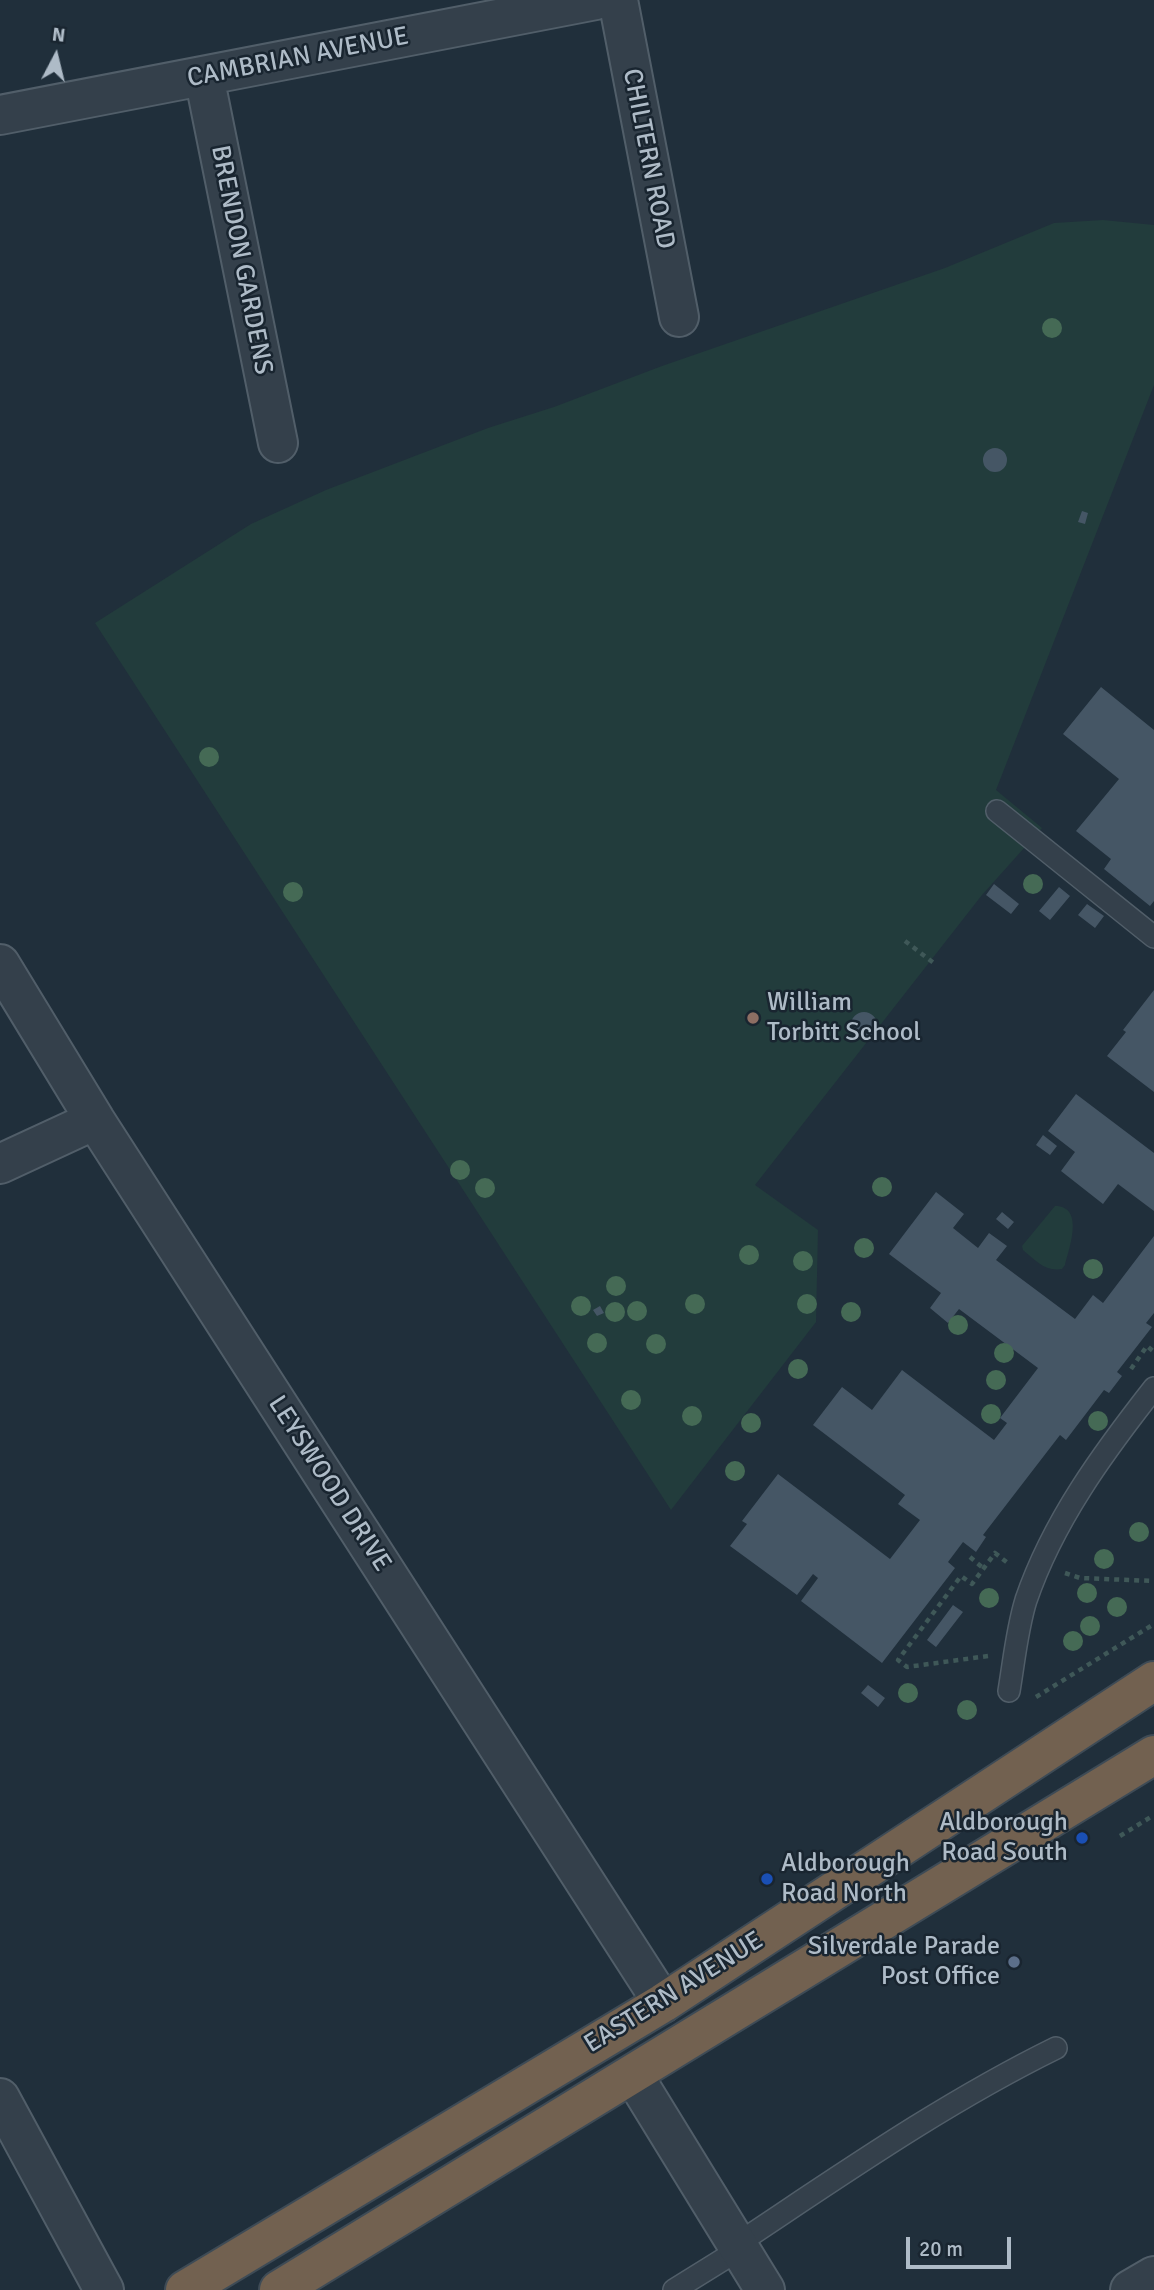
<!DOCTYPE html>
<html>
<head>
<meta charset="utf-8">
<style>
  body { margin:0 }
  #map { position:relative; width:1154px; height:2290px; overflow:hidden; background:#202f3b; font-family:Signika,sans-serif }
  canvas { display:block }
  .north { position:absolute; left:21px; top:21px; width:70px; height:70px; -webkit-text-stroke:5px #192530; paint-order:stroke; rotate:7deg; font-size:19px; font-weight:700; line-height:28px; text-align:center; color:#aebbc7 }
  .north::after { content:''; display:block; margin:auto; width:24px; height:32px; background:#aebbc7; clip-path:polygon(50% 0,100% 100%,50% 72%,0 100%) }
  .scale { position:absolute; left:906px; top:2237px; width:105px; height:32px; box-sizing:border-box; border:4px solid #aebbc7; border-top:0; padding-left:9px; font-size:21px; line-height:24px; white-space:nowrap; color:#aebbc7; -webkit-text-stroke:5px #192530; paint-order:stroke }
</style>
</head>
<body>
<div id="map">
<canvas width="1154" height="2290"></canvas>
<div class="north">N</div>
<div class="scale">20 m</div>
</div>
<script>
const context = document.querySelector('canvas').getContext('2d');
context.lineJoin = 'round';
function fillPath(path, color) { context.fillStyle = color; context.fill(path, 'evenodd'); }
function stroke(path, color, width, dash) { context.strokeStyle = color; context.lineWidth = width; context.lineCap = dash ? 'butt' : 'round'; context.setLineDash(dash || []); context.stroke(path); }
function label(font, color, halo, rows, align = 'center') {
  context.font = font + ' Signika,sans-serif'; context.lineWidth = 5; context.setLineDash([]); context.textBaseline = 'middle'; context.strokeStyle = halo; context.fillStyle = color; for (const [text, x, y, turn = 0] of rows) {
    context.save(); context.translate(x, y); context.rotate((+turn || 0) * Math.PI / 180); context.textAlign = isNaN(turn) ? turn : align; if (halo) context.strokeText(text, 0, 0); context.fillText(text, 0, 0); context.restore();
  }
}
fillPath(new Path2D(`
  M1103,220L1154,225V385L996,790L1042,828L982,895L755,1185L818,1230L816,1322L671,1510L95,623L251,524L326,490L488,428L554,407L662,366L945,268L1054,223Z
  M1055,1206C1085,1206 1069,1249 1065,1265L1062,1269C1045,1272 1035,1260 1023,1250L1022,1246Z`), '#223c3c');
fillPath(new Path2D(`
  M983 460a12 12 0 1 1 24 0a12 12 0 1 1-24 0Z
  M1082,511L1088,513L1085,524L1078,522Z
  M1101,687L1154,730V901L1150,906L1104,869L1111,859L1076,831L1119,779L1063,734Z
  M994,884L1019,904L1011,914L986,895Z
  M1059,887L1070,896L1050,920L1039,911Z
  M1087,904L1104,916L1095,928L1078,915Z
  M1154,990V1092L1107,1056L1126,1032L1123,1030Z
  M851 1025a13 13 0 1 1 26 0a13 13 0 1 1-26 0Z
  M1076,1094L1154,1153V1211L1118,1184L1103,1204L1061,1171L1075,1152L1048,1131Z
  M1043,1135L1057,1146L1050,1155L1036,1145Z
  M936,1192L964,1214L953,1228L978,1248L989,1233L1007,1246L996,1260L1075,1319L1093,1295L1103,1303L1154,1236V1313L1146,1323L1152,1327L1117,1372L1122,1376L1109,1393L1104,1390L1066,1440L1060,1435L983,1535L986,1537L976,1552L963,1542L948,1562L955,1568L882,1663L801,1601L818,1578L813,1574L797,1595L730,1546L747,1524L742,1521L778,1474L890,1559L920,1520L898,1504L905,1495L813,1425L842,1387L872,1410L902,1370L994,1440L1007,1423L1000,1418L1038,1368L959,1309L948,1323L930,1308L941,1293L889,1254Z
  M1002,1212L1014,1222L1008,1229L996,1219Z
  M600,1306L604,1313L597,1316L593,1310Z
  M953,1605L963,1612L936,1647L927,1640Z
  M868,1685L885,1698L878,1707L861,1693Z`), '#455665');
const lane = new Path2D(`
  M997,811L1154,937
  M1009,1691C1014,1661 1017,1629 1026,1600C1053,1521 1103,1453 1154,1388
  M737,2244C841,2175 944,2103 1056,2048
  M674,2290L740,2249`);
const street = new Path2D(`
  M618,0L679,317
  M204,76L278,443
  M0,115L596,0
  M0,964L95,1120L663,2003
  M0,1164L95,1120
  M633,2075L765,2290
  M0,2098L104,2290
  M1130,2290L1154,2276`);
const highway = new Path2D(`
  M185,2290L663,2003L1154,1681
  M279,2290L1154,1755`);
stroke(lane, '#515e69', 24);
stroke(street, '#515e69', 42);
stroke(highway, '#3e4b56', 42);
stroke(new Path2D(`
  M905,941L935,964
  M1131,1369L1147,1346L1154,1352
  M970,1557L983,1568
  M1065,1573L1080,1578L1154,1581
  M988,1656L907,1667L898,1660L961,1576L972,1584L995,1553L1009,1564
  M1036,1697L1154,1624
  M1120,1836L1154,1815`), '#3f5858', 4.5, [5, 5]);
stroke(lane, '#34404b', 21);
stroke(street, '#34404b', 38);
stroke(highway, '#726150', 38);
context.fillStyle = '#456a55';
for (const [x, y] of [
  [1052,328],
  [209,757],
  [1033,884],
  [293,892],
  [460,1170],
  [882,1187],
  [485,1188],
  [864,1248],
  [749,1255],
  [803,1261],
  [1093,1269],
  [616,1286],
  [695,1304],
  [807,1304],
  [581,1306],
  [637,1311],
  [615,1312],
  [851,1312],
  [958,1325],
  [597,1343],
  [656,1344],
  [1004,1353],
  [798,1369],
  [996,1380],
  [631,1400],
  [991,1414],
  [692,1416],
  [1098,1421],
  [751,1423],
  [735,1471],
  [1139,1532],
  [1104,1559],
  [1087,1593],
  [989,1598],
  [1117,1607],
  [1090,1626],
  [1073,1641],
  [908,1693],
  [967,1710]
]) { context.beginPath(); context.arc(x, y, 10, 0, 2 * Math.PI); context.fill(); }
for (const [x, y, r, color] of [
  [753,1018,7,"#8d6e63"],
  [1082,1838,7,"#1a4fb4"],
  [767,1879,7,"#1a4fb4"],
  [1014,1962,7,"#5c6f8a"]
]) { const dot = new Path2D(); dot.arc(x, y, r, 0, 2 * Math.PI); context.fillStyle = color; context.fill(dot); stroke(dot, '#192530', 2.5); }
label('26px', '#aebbc7', '#192530', [
  ["CAMBRIAN AVENUE",298,58,-11],
  ["CHILTERN ROAD",648,159,79],
  ["BRENDON GARDENS",241,260,79],
  ["LEYSWOOD DRIVE",329,1484,57],
  ["EASTERN AVENUE",674,1993,-32]
]);
label('26px', '#aebbc7', '#192530', [
  ["William",767,1003],
  ["Torbitt School",767,1033],
  ["Aldborough",1068,1823,"right"],
  ["Road South",1068,1853,"right"],
  ["Aldborough",781,1864],
  ["Road North",781,1894],
  ["Silverdale Parade",1000,1947,"right"],
  ["Post Office",1000,1977,"right"]
], 'left');
</script>
</body>
</html>
